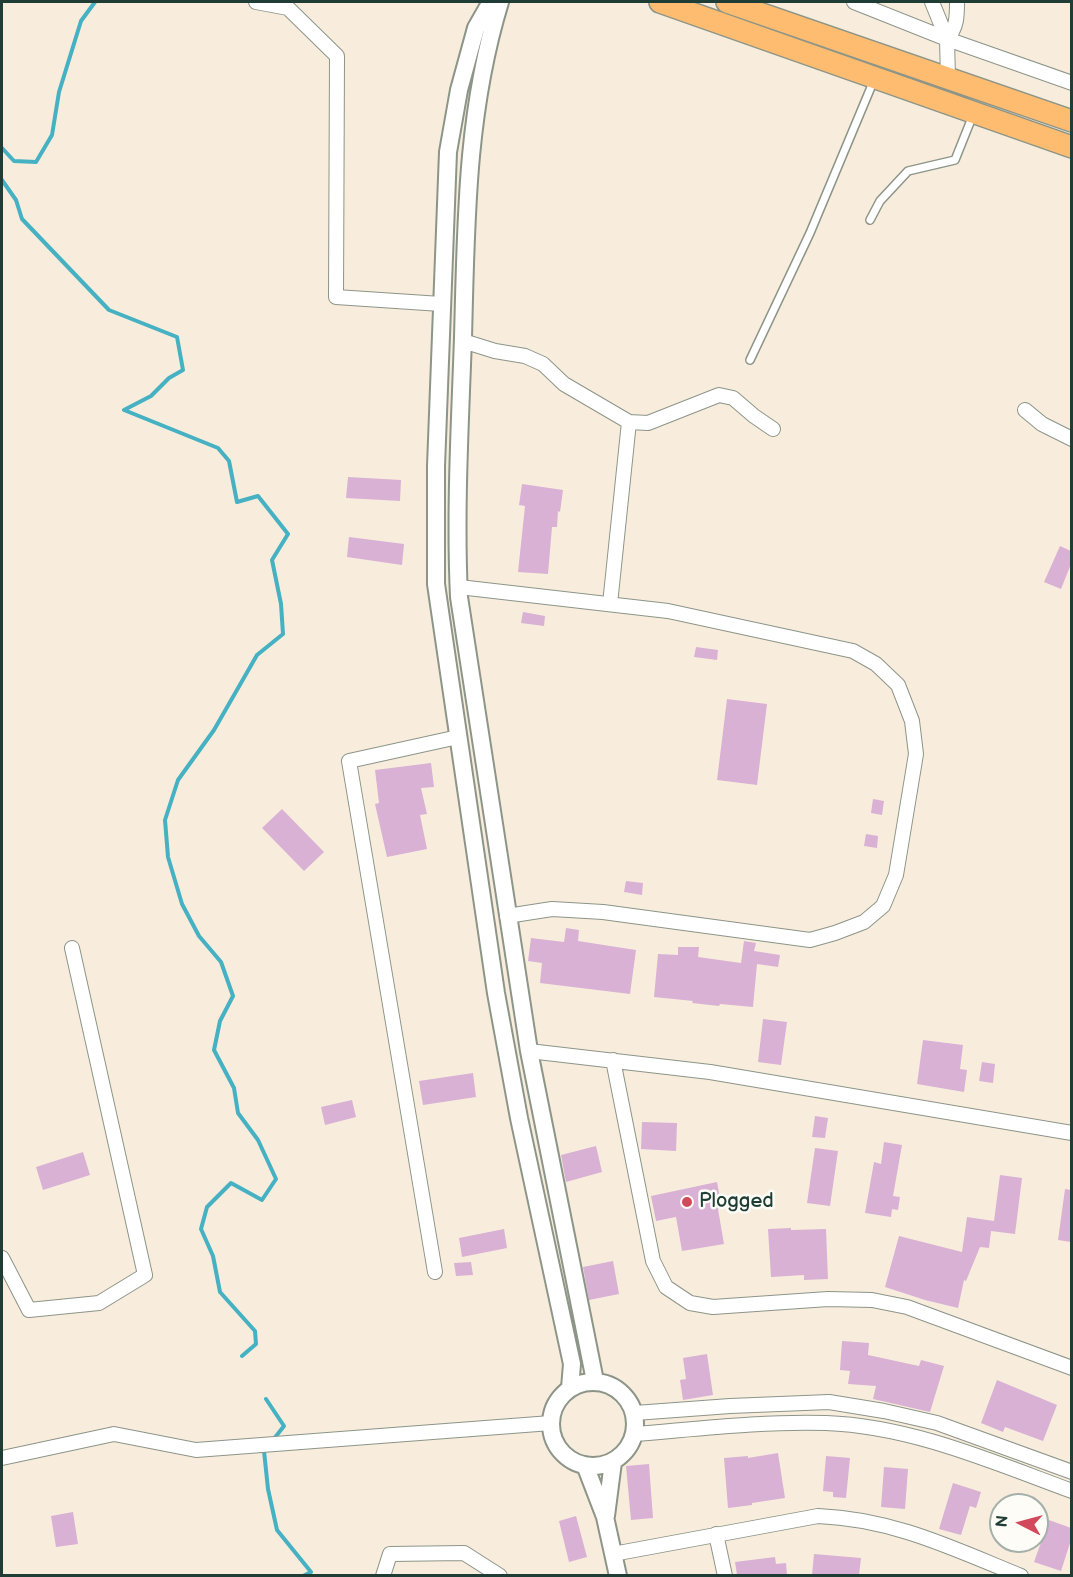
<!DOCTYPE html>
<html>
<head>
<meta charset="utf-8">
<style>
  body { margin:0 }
  #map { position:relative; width:1073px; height:1577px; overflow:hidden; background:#f8eddc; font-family:"Balsamiq Sans",sans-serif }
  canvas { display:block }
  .frame { position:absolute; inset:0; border:3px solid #1f3d34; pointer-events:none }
  .north { position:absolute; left:989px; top:1493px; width:60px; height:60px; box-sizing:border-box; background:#fdfcf7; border:2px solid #a4b0a9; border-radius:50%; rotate:276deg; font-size:16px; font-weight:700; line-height:24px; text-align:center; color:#1f3d34 }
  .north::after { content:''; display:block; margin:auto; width:21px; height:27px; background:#d1495b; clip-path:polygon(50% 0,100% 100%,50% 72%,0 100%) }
</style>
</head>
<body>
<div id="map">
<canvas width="1073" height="1577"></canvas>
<div class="frame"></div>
<div class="north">N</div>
</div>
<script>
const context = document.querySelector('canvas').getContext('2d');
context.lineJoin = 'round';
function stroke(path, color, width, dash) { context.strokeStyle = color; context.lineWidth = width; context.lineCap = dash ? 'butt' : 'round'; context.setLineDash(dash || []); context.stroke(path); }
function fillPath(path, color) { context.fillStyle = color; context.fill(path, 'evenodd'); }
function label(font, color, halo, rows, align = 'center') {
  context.font = font + ' "Balsamiq Sans",sans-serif'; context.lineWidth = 5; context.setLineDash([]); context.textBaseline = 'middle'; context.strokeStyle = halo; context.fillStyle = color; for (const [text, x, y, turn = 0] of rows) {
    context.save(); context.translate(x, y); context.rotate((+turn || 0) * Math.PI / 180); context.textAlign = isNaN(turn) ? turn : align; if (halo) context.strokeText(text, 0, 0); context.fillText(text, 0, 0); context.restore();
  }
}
stroke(new Path2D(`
  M2,148L14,161L36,162L52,135L59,92L81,21L95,2
  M2,180L16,200L22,219L109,310L177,337L183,370L169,378L151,396L124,410L218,448L229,461L237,502L258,496L288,534L272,560L281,604L283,634L257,655L214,730L178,780L165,820L168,857L182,904L199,936L221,962L233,996L220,1021L214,1050L234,1088L238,1113L258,1140L276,1179L262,1200L231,1183L207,1207L201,1229L213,1256L220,1292L255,1331L256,1344L242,1356
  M266,1399L284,1426L273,1440
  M266,1448L264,1451L268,1489L277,1530L311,1572L303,1576`), '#45b1c3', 4);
fillPath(new Path2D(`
  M348,477L401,480L400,501L346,498Z
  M522,484L563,490L560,512L558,511L557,527H552L548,574L518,572L525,506L519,505Z
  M349,537L404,544L402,565L347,557Z
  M1060,546L1071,551V564L1061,589L1044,582Z
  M523,612L545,616L544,626L521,623Z
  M696,647L718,650L717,660L694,657Z
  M727,699L767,704L757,785L717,780Z
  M431,763L434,787L421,788L427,814L420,815L427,849L387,857L375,804L379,803L375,770Z
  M873,799L884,801L882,815L871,813Z
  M282,809L324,852L304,871L262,828Z
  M866,834L878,836L877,848L864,846Z
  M626,881L643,883L642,895L624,892Z
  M566,928L579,930L578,941L636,950L630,994L540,983L542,963L528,961L531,938L564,942Z
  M744,941L756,943L754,951L780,955L778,967L757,964L753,1007L720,1004L719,1006L692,1003L693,1001L654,997L658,954L678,955V947H699L698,957L741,963Z
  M763,1019L787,1022L781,1065L758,1062Z
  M923,1040L963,1045L960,1069L967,1070L964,1092L917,1084Z
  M982,1062L995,1064L993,1083L979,1081Z
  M473,1073L476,1097L423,1105L419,1081Z
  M352,1100L356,1117L325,1125L321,1107Z
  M815,1116L828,1118L825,1138L812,1137Z
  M642,1122L677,1123L676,1151L641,1149Z
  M884,1142L902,1145L893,1196L900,1197L898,1210L892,1209L891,1217L865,1213L874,1162L881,1164Z
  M596,1146L602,1172L566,1182L561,1155Z
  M815,1148L838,1151L830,1206L807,1203Z
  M83,1152L90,1175L43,1190L36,1167Z
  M1000,1175L1022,1178L1015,1234L991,1231L989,1248L980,1247L966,1281L964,1280L958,1308L925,1300L885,1287L899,1236L962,1252L967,1217L994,1221Z
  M717,1182L722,1208L718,1209L724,1244L682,1251L676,1217L656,1221L651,1196Z
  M1065,1189L1071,1190V1242L1058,1240Z
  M791,1228V1230L826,1229L828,1279L804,1280V1275L771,1277L768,1229Z
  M504,1229L507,1248L462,1257L459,1238Z
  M613,1261L619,1294L589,1300L583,1267Z
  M471,1262L473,1275L456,1276L454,1263Z
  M842,1341L869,1343L868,1355L919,1366L921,1360L944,1366L930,1412L873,1399L876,1386L848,1384L850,1371L840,1370Z
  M707,1354L713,1395L683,1400L680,1380L686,1379L683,1358Z
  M997,1380L1057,1405L1043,1441L1005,1427L1003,1432L981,1423Z
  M778,1453L785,1498L752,1503V1505L728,1508L724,1458L748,1456V1458Z
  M826,1456L850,1458L846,1498L833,1497V1492L823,1491Z
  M649,1464L653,1518L631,1520L626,1466Z
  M884,1467L908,1469L905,1509L881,1507Z
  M953,1483L981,1492L976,1508L970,1506L961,1535L939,1529Z
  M73,1512L78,1544L56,1547L51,1516Z
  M576,1516L587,1557L569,1562L559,1521Z
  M1049,1520L1071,1528V1540L1061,1571L1034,1562Z
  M814,1554L861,1558L859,1575H812Z
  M775,1557L776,1564L786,1563L787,1575H737L735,1562Z`), '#d8b1d5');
const service = new Path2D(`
  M870,220L880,201L908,171L955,160L973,115
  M750,360L810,233L874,80`);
const minor = new Path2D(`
  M256,2L288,8L337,56L336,297L441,304
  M854,2L947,39L1072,83
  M932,2L947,39L948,78
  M947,39C957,27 957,17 957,2
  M463,341L495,351L525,356L543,364L564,384L629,422L648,423L719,395L733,398L754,416L773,429
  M1025,410L1042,424L1072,439
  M459,587L668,611L853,651L876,664L898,685L912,721L916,754L896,875L883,906L864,922L835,933L810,940L603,912L552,909L507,916
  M610,604L629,422
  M529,1051L710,1072L1072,1133
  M613,1060L653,1261L666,1287L690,1303L713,1307L828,1299L872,1300L907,1307L1072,1368
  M2,1258L29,1310L99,1303L145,1275L72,948
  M435,1272L349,761L458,737
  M635,1413L730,1406L829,1402L884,1411L937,1423L1072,1472
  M634,1434C697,1429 763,1421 826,1423C911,1426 993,1462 1072,1491
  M2,1458L114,1434L196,1450L551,1423
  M716,1534L725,1576
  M613,1554L818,1516C893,1519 952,1548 1021,1576
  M383,1576L390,1554L464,1553L500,1576`);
const tertiary = new Path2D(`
  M496,2L488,7L476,28L459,90L448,152L436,466V584L496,993L519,1118L572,1364L570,1388
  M500,2C466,113 466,223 463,338C460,424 455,510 459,597L529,1051L595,1381
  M551 1424a42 42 0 1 1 84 0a42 42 0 1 1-84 0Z
  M585,1465L605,1517L618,1576
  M606,1516L613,1462`);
const primary = new Path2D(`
  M660,2L1072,147
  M727,2L1072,121`);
stroke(service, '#8c9588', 10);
stroke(minor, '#8c9588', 16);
stroke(tertiary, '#8c9588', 20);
stroke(primary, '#8c9588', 24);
stroke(service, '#fff', 7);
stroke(minor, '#fff', 14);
stroke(tertiary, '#fff', 16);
stroke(primary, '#febc70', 21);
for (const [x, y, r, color] of [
  [687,1202,6,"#d1495b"]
]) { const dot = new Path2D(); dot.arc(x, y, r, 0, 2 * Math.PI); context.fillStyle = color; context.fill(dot); stroke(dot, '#fdfcf7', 2); }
label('20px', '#1f3d34', '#fdfcf7', [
  ["Plogged",699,1202]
], 'left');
</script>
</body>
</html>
